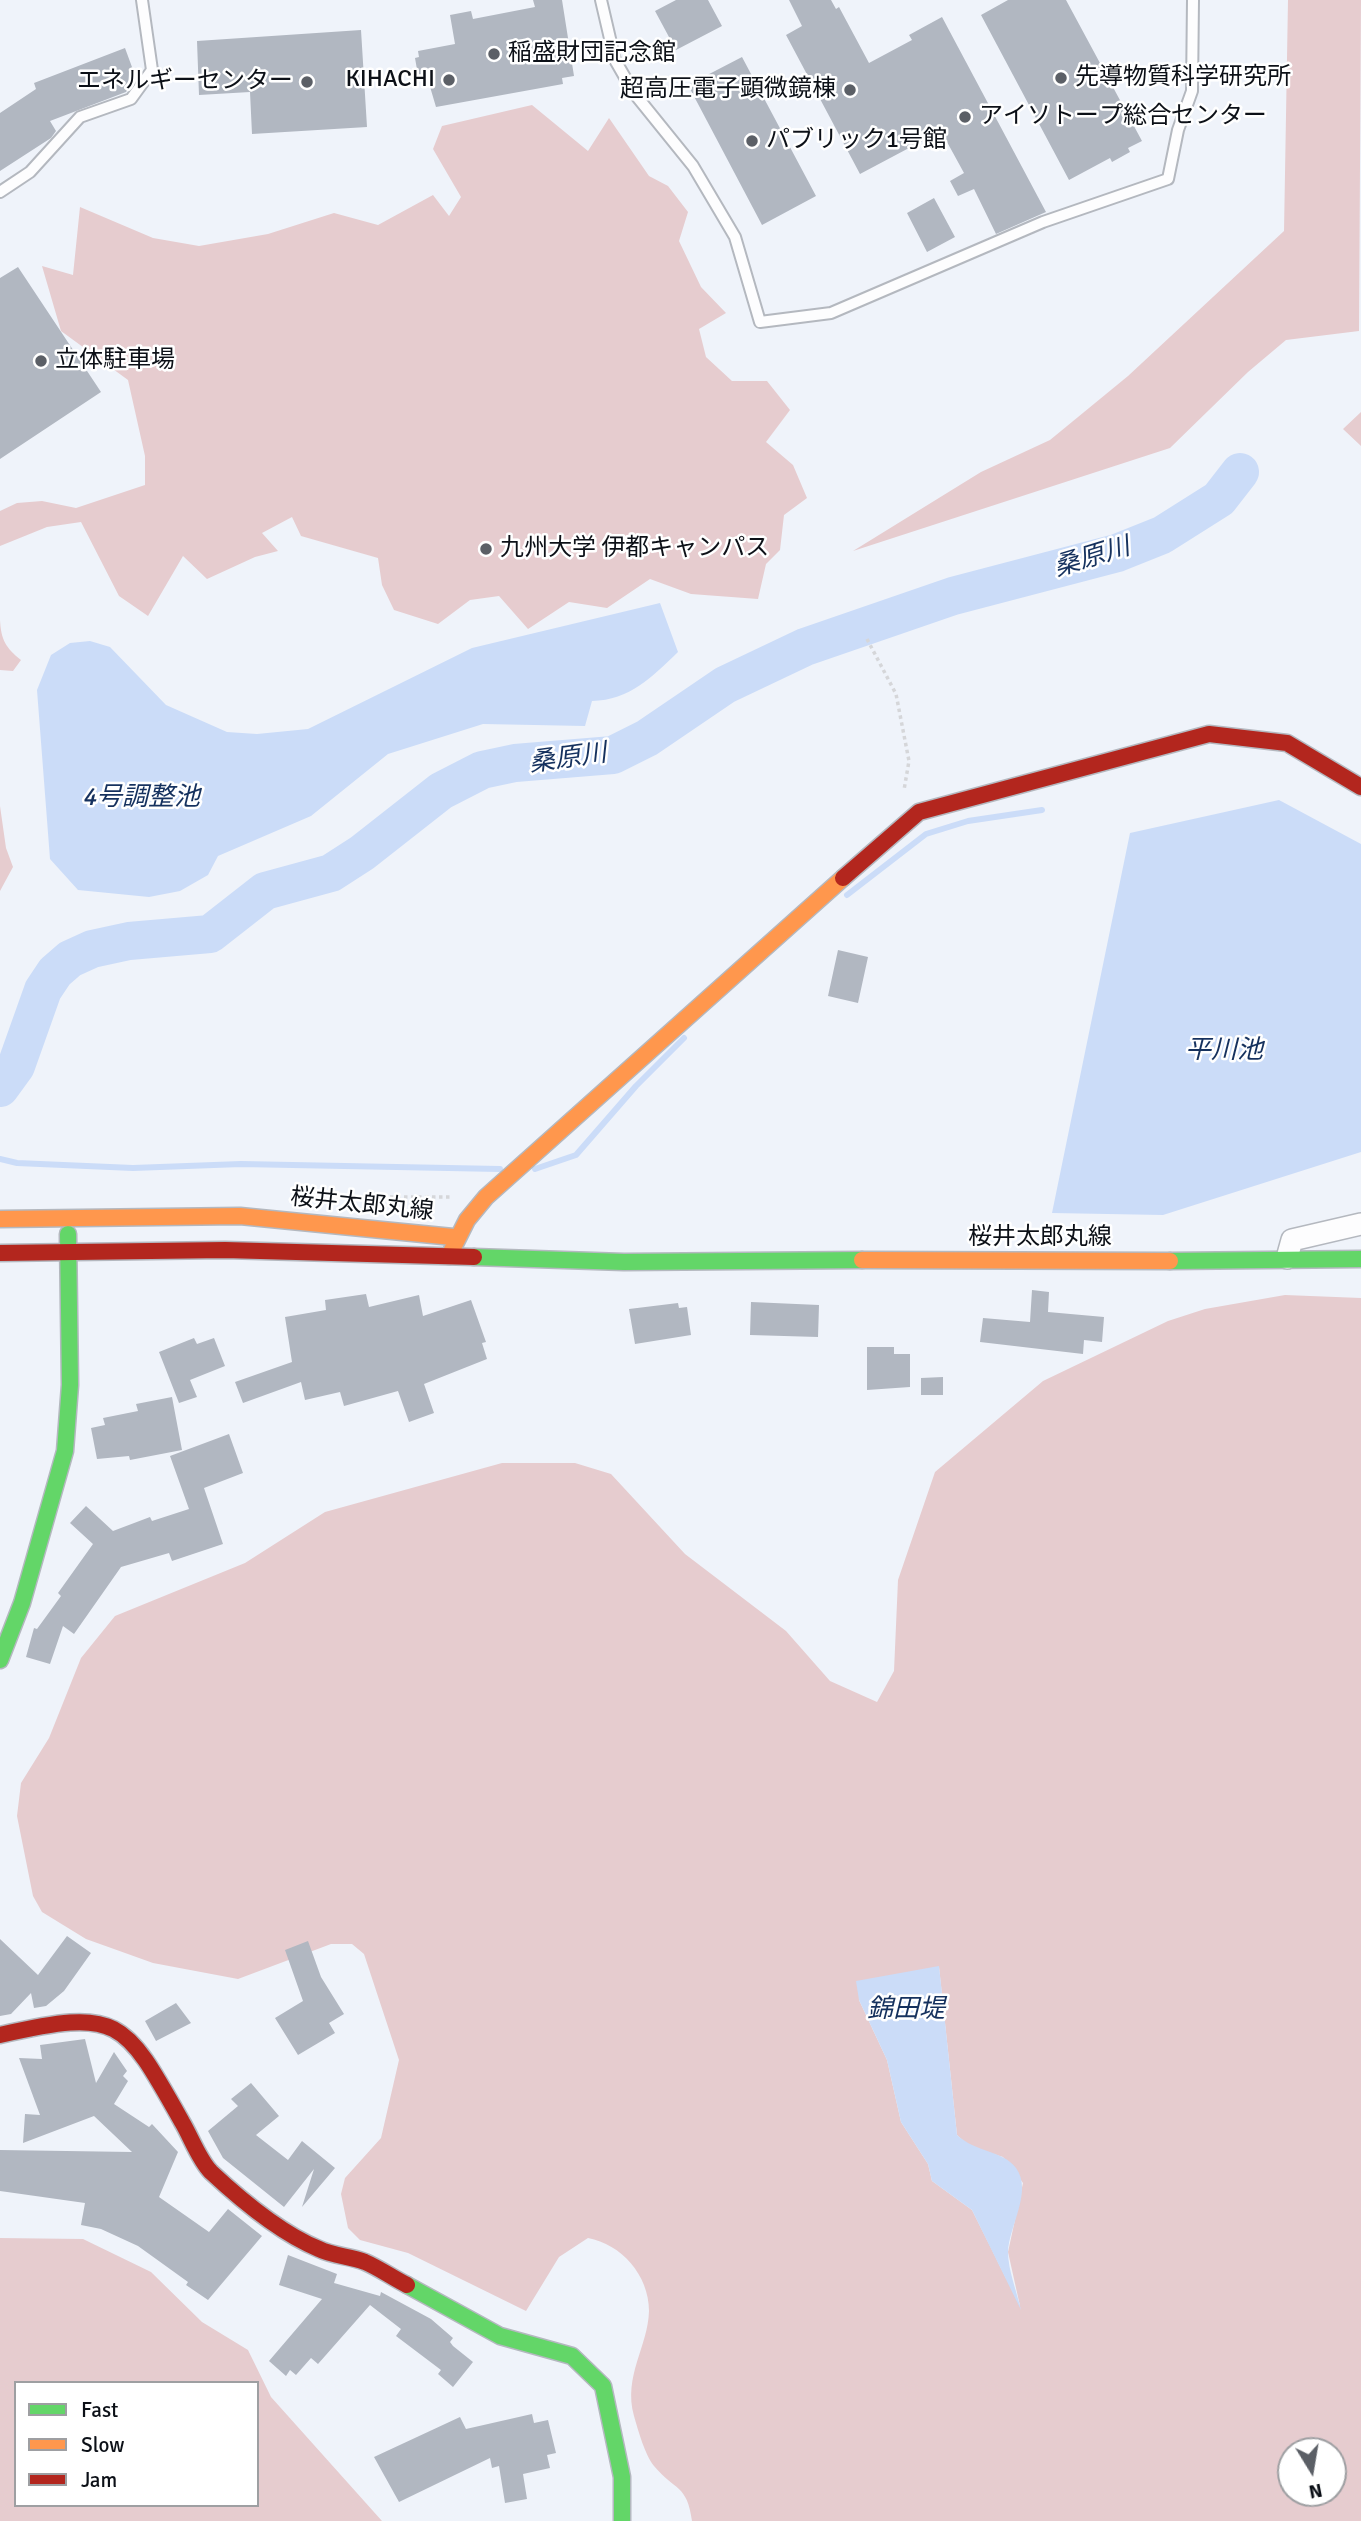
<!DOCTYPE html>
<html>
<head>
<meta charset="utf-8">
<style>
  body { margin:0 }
  #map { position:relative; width:1361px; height:2521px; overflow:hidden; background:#eff3fa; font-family:Signika,sans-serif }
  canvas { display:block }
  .legend { position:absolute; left:14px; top:2381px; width:245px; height:126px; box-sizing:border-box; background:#fff; border:2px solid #9e9fa2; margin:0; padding:9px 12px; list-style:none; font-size:21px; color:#0c1017 }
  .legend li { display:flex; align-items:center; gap:14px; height:35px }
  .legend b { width:35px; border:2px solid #9e9fa2 }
  .north { position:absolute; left:1277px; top:2437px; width:70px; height:70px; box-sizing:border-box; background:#fff; border:2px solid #9e9fa2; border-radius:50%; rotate:169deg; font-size:19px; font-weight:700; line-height:28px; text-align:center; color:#0c1017 }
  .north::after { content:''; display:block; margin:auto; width:24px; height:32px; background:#5b5f66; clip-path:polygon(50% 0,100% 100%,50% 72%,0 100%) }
</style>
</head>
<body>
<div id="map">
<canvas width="1361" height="2521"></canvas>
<ul class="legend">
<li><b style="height:9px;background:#63d668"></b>Fast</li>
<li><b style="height:9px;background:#ff974d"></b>Slow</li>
<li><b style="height:9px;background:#b3261e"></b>Jam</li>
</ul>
<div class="north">N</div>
</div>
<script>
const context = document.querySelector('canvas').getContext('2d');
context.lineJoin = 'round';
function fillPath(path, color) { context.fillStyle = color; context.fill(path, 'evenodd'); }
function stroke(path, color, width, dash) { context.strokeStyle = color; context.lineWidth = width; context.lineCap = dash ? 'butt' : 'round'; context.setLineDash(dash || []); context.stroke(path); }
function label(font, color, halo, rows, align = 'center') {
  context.font = font + ' Signika,"Noto Sans JP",sans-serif'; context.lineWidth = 5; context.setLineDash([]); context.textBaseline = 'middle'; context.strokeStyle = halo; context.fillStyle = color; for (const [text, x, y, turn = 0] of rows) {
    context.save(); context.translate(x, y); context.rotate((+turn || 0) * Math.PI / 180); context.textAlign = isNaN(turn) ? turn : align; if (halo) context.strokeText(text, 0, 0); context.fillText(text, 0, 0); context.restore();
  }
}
fillPath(new Path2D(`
  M1288,0H1361L1359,331L1286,340L1248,372L1170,448L853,551L981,472L1050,440L1128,376L1284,231Z
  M532,105L588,151L609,118L649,176L668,186L688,212L679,241L701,287L726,313L699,329L706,357L732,381H767L790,410L766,442L793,465L807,498L784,515L780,550L766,564L758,599L691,594L650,579L607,608L569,602L528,629L499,596L470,600L438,624L394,610L382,585L378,558L301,536L292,517L262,533L278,551L255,557L207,579L183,556L148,616L119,596L81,522L47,527L0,546V511L17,503L42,501L76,508L145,485V456L128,380L61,331L42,266L73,275L80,207L153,238L199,246L268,234L334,213L378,225L433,195L449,216L461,197L433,149L442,126Z
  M1361,412V446L1343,429Z
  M0,620C1,640 6,648 21,660L13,671L0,670Z
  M0,806L6,848L13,867L0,891Z
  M1285,1295L1361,1298V2521H692C687,2484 675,2491 654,2466C645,2455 638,2430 634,2416C623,2376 648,2347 649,2311C649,2275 621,2244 588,2238L559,2257L526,2311L408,2253L360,2240L348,2228L341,2194L345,2178L381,2138L399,2060L364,1954L352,1944H331L238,1979L153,1963L86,1939L42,1912L33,1896L17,1816L21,1783L49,1738L81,1658L115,1616L245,1563L325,1512L502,1463H575L611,1474L685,1554L786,1631L830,1681L877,1702L894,1671L898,1580L935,1472L1043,1381L1168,1321L1205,1309ZM939,1967L957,2135L970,2147L1003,2157L1023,2183L1008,2252L1020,2306L972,2210L932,2181L928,2164L901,2122L887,2060L859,2000ZM1291,2451H1333V2493H1291Z
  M0,2238L83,2239L151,2272L202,2322L248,2350L271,2397L382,2521H0ZM16,2383H257V2505H16Z`), '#e6cccf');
fillPath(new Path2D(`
  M660,603L678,652C652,677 630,700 592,701L585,726L483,724L388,754L311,816L218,856L208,875L180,891L149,897L78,890L50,859L37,690L51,655L70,643L90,641L110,647L166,705L227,732L257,734L308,729L472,648Z
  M1279,800L1361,844V1152L1163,1215L1052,1213L1130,833Z
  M939,1966L957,2135C975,2152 1004,2151 1016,2168C1033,2191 1009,2226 1008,2252C1008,2270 1017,2292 1021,2310L972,2210L932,2181L928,2164L901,2122L887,2060L859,2000L856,1981Z`), '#cbdcf8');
stroke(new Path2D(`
  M847,895L926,834L968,821L1042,810
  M0,1159L17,1163L133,1168L241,1164L500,1169
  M535,1169L576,1155L636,1086L684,1038`), '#cbdcf8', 6);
stroke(new Path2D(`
  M0,1088L16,1066L43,990L55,972L70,959L92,949L129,941L210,934L265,891L331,873L362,853L441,791L482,770L515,763L613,755L647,738L725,685L805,647L953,596L1117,553L1162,535L1219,499L1240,472`), '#cbdcf8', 38);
fillPath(new Path2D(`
  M533,0H562L574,76L562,78L563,84L436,107L428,80L419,81L415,58L419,57L418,51L455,44L450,15L471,11L473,19L535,7Z
  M676,0H708L722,26L676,50L655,11Z
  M789,0H831L836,9L839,7L869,63L912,40L909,35L942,17L1046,212L996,234L974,189L958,196L950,181L964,173L941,131L860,174L786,35L802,26Z
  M1008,0H1066L1142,141L1128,148L1130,152L1112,162L1110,158L1069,180L981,15Z
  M361,30L367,127L252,134L250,92L199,95L197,41Z
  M125,48L136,78L126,92L50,121L56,131L51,138L0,171V113L36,89L34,83Z
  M742,57L816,196L762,225L688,85Z
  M934,198L955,237L927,252L907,213Z
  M18,267L101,392L0,459V278Z
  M838,950L868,957L858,1003L828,996Z
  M1032,1290L1049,1292L1048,1312L1104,1317L1102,1342L1084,1340L1083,1354L980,1342L983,1318L1030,1322Z
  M366,1294L369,1307L419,1295L423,1316L471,1300L486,1342L482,1343L487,1359L424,1384L434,1413L409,1422L398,1391L344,1406L340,1392L305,1400L301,1382L243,1403L235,1382L292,1362L285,1317L326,1310L325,1300Z
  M751,1302L819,1305L818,1337L750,1335Z
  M678,1303L679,1308L687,1307L691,1335L635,1344L629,1309Z
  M194,1338L197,1344L214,1338L225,1366L190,1380L197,1397L179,1403L159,1352Z
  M867,1347H894V1354H910V1387L867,1390Z
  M943,1377V1395H921V1378Z
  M172,1397L182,1450L130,1460L129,1456L97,1459L91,1428L105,1425L103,1418L138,1411L136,1404Z
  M229,1434L243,1473L204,1488L223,1544L172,1561L169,1553L121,1567L74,1634L63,1626L50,1664L26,1657L34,1628L37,1629L61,1596L58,1593L93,1544L70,1523L86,1506L113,1531L150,1517L152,1521L189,1509L170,1456Z
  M67,1936L91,1953L64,1991L46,2006L34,2008L31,1993L11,2014L0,2016V1939L38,1975Z
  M308,1941L321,1977L344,2014L329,2023L335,2033L298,2055L275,2018L303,2001L285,1950Z
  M176,2003L191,2023L156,2041L145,2021Z
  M85,2039L96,2083L114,2052L127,2071L123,2076L128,2081L114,2104L149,2127L152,2124L178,2152L159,2197L209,2232L228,2209L262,2236L208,2300L186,2285L188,2282L138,2246L101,2229L81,2225L85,2203L0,2191V2150L132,2152L94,2116L23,2143L25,2114L40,2115L19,2058L42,2059L40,2045Z
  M251,2083L279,2116L256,2135L288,2160L302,2141L335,2168L302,2207L314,2169L284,2207L223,2158L208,2131L238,2106L231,2099Z
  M288,2255L337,2274L334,2283L380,2296L381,2292L431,2319L453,2338L450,2342L453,2346L473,2362L453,2387L438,2374L441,2370L396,2336L401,2329L370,2305L318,2364L311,2358L296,2375L290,2370L286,2376L269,2361L322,2299L279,2285Z
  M532,2414L534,2423L548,2420L556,2453L547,2455L550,2468L523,2474L527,2499L505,2503L499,2466L492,2468L490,2458L399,2502L374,2457L460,2417L466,2429Z`), '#b1b7c1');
const lane = new Path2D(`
  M601,0L615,60L634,93L693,166L735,237L760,322L831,313L1043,222L1168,179L1178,130L1192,91L1193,0
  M0,192L30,172L80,117L131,99L152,70L142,0`);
const street = new Path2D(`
  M1287,1258L1292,1240L1361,1224`);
const fast = new Path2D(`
  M474,1257L624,1262L862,1260
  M1170,1261L1361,1259
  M0,1660L22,1603L65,1451L70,1385L68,1234
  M407,2285L500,2336L572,2356L603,2386L622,2477V2521`);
const slow = new Path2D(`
  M0,1219L240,1216L453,1237
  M449,1256L467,1220L486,1197L843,878
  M862,1260L1170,1261`);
const jam = new Path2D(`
  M843,878L919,812L1209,734L1287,743L1361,787
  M0,1253L225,1250L474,1257
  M0,2035C119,2008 124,2018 182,2122C191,2137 199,2160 211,2172C242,2201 280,2233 319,2249C333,2256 350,2256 365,2262C379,2268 393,2278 407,2285`);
stroke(lane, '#b4b8bf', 14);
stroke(street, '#b4b8bf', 24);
stroke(fast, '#b4b8bf', 19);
stroke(slow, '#b4b8bf', 19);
stroke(jam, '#b4b8bf', 19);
stroke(new Path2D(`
  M867,639L896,694L909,761L904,790
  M341,1197H452`), '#d5d6d9', 3.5, [3.5, 3.5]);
stroke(lane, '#fdfdfe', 10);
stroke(street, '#fdfdfe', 21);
stroke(fast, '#63d668', 16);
stroke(slow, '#ff974d', 16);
stroke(jam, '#b3261e', 16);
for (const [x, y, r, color] of [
  [494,54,7,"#5b5f66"],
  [1061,78,7,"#5b5f66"],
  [449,80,7,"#5b5f66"],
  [307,82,7,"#5b5f66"],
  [850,90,7,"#5b5f66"],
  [965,117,7,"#5b5f66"],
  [752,141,7,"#5b5f66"],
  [41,361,7,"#5b5f66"],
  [486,549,7,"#5b5f66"]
]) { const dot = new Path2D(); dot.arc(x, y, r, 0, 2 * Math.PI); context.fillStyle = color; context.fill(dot); stroke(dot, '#fff', 2.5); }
label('24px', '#0c1017', '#fff', [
  ["稲盛財団記念館",508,54],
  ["先導物質科学研究所",1075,78],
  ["KIHACHI",435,80,"right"],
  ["エネルギーセンター",293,82,"right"],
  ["超高圧電子顕微鏡棟",836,90,"right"],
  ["アイソトープ総合センター",979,117],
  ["パブリック1号館",766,141],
  ["立体駐車場",55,361],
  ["九州大学 伊都キャンパス",500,549]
], 'left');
label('24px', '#0c1017', '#fff', [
  ["桜井太郎丸線",362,1205,6],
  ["桜井太郎丸線",1040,1238]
]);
label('italic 26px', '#15315e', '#fff', [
  ["桑原川",1092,558,-17],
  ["桑原川",568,759,-8],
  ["4号調整池",141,798],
  ["平川池",1224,1051],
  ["錦田堤",906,2010]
]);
</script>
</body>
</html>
